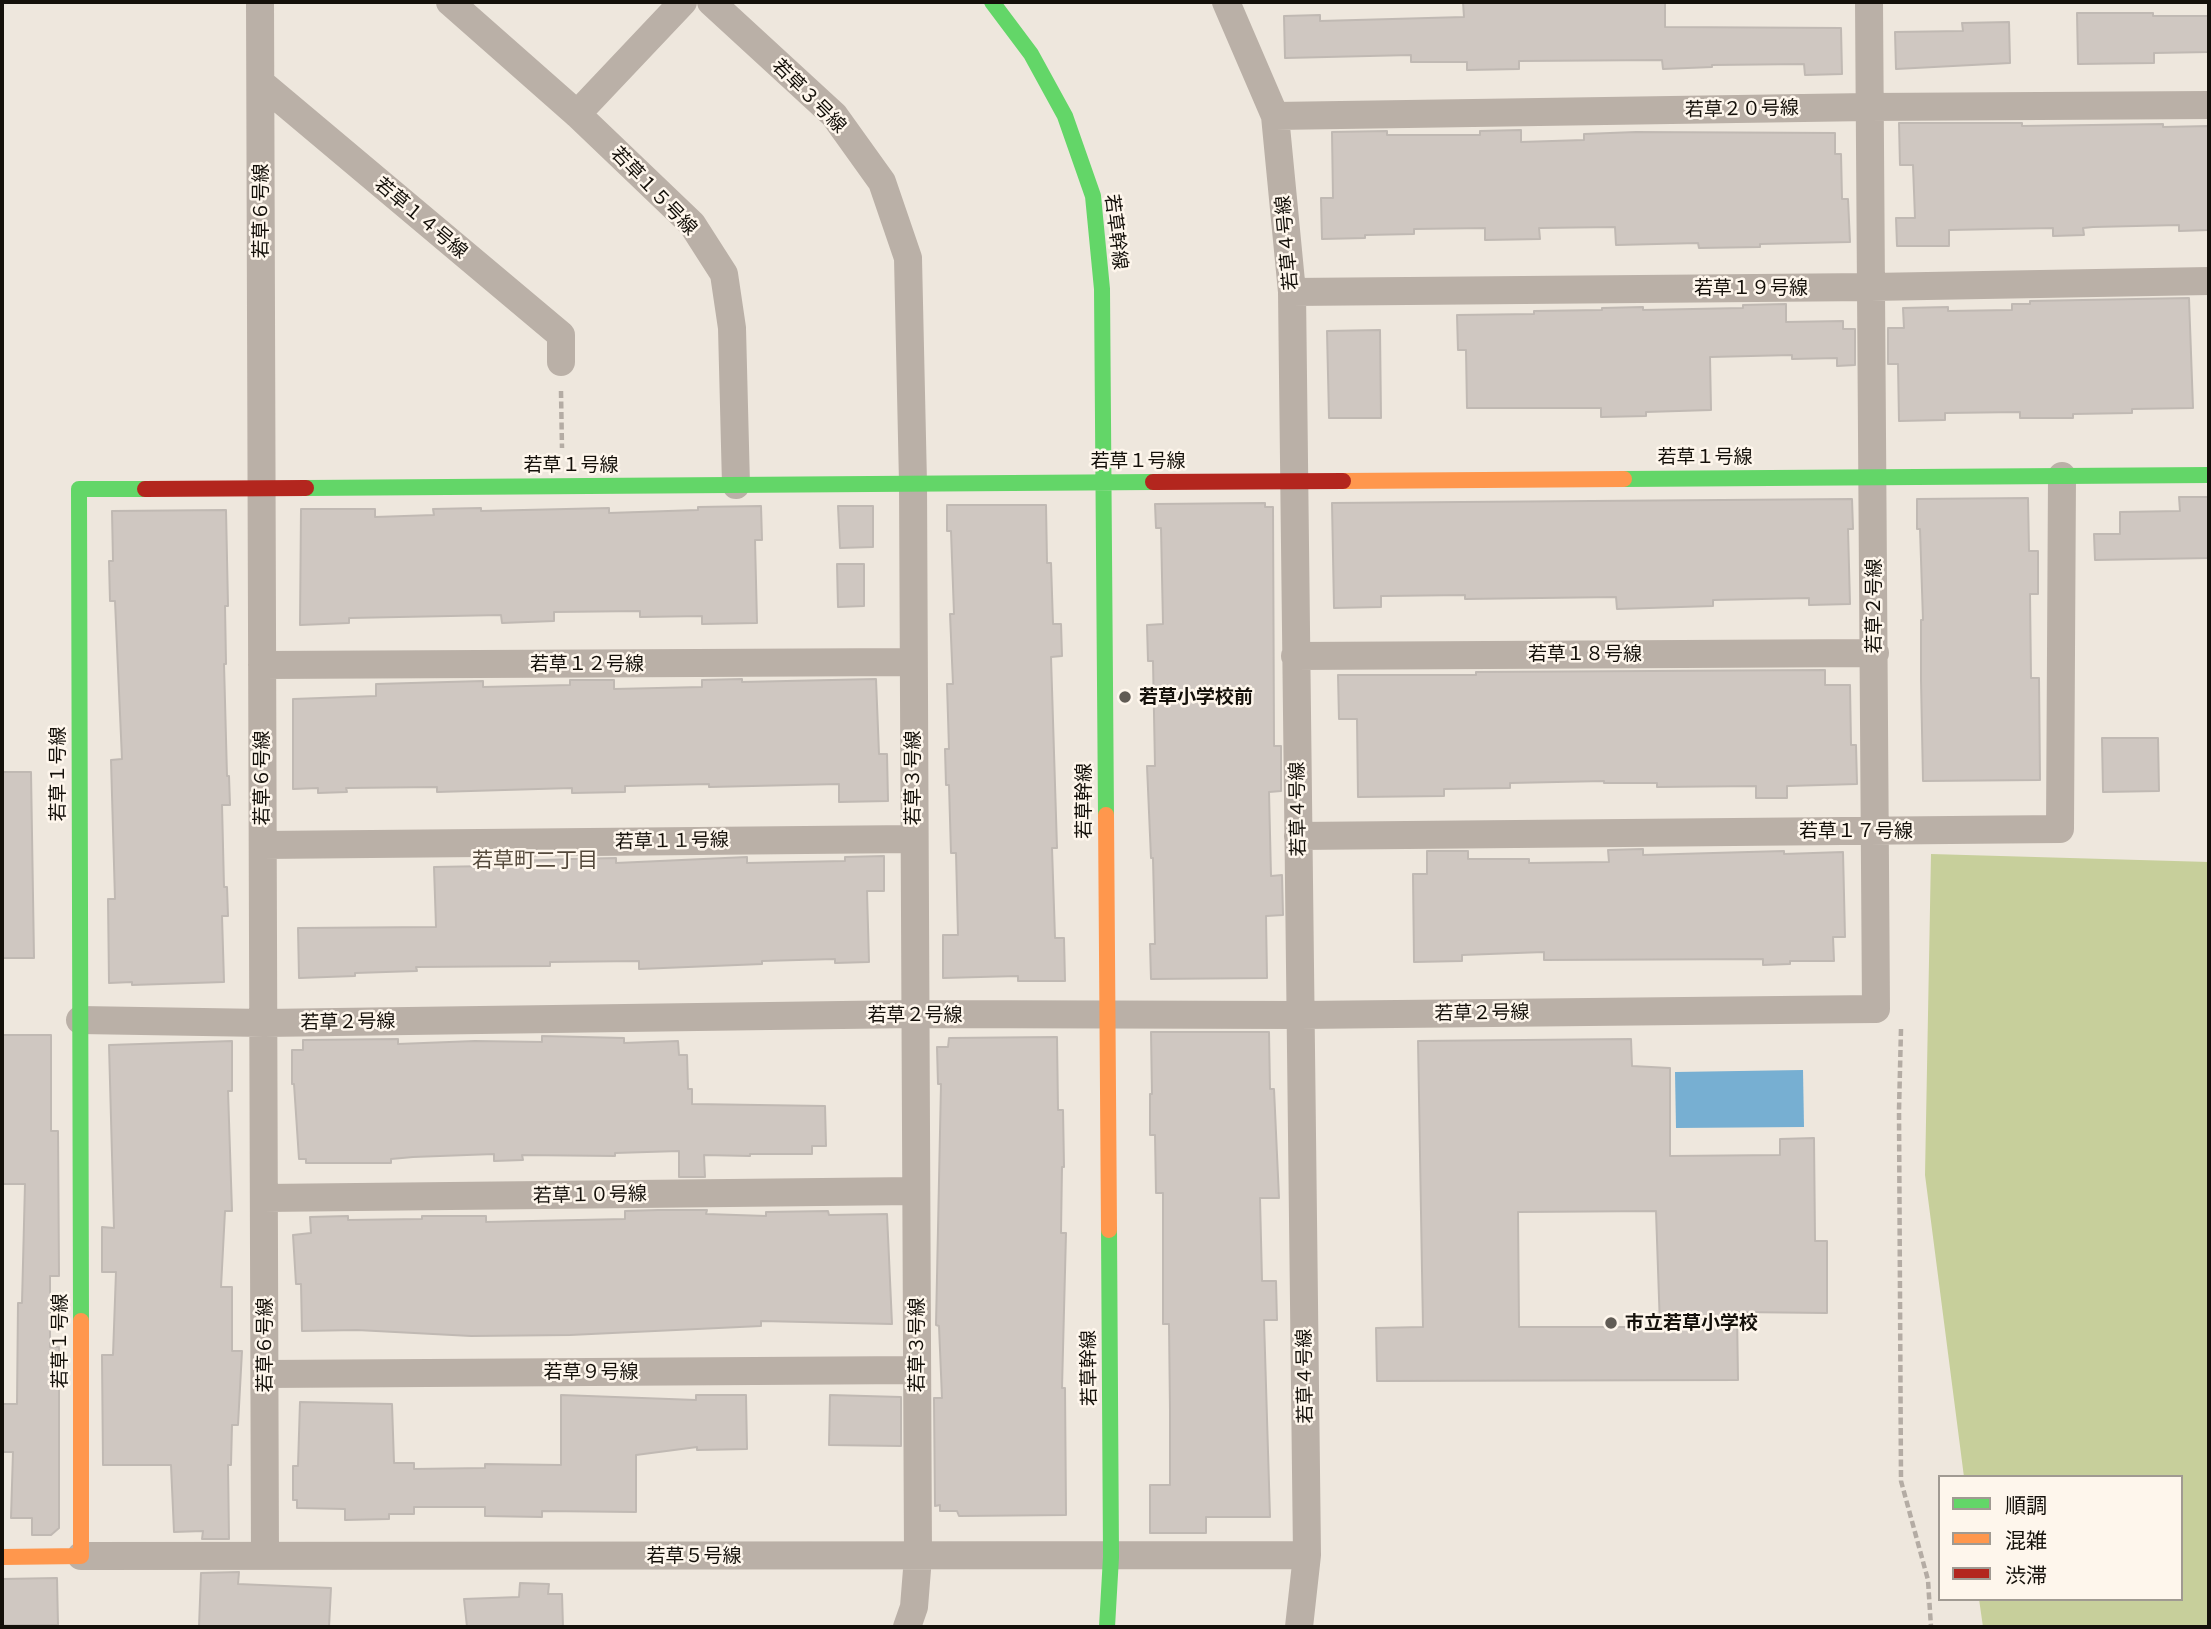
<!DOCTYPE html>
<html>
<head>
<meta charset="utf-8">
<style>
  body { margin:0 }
  #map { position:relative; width:2211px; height:1629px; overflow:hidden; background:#eee7dd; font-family:"Golos Text","Noto Sans JP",sans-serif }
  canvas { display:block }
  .frame { position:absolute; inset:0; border:4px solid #14100a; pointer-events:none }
  .legend { position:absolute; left:1938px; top:1475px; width:245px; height:126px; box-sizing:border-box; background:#fef6ec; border:2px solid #a09a92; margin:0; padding:9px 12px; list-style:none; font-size:21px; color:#14100a }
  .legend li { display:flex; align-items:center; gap:14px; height:35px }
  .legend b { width:35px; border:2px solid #a09a92 }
</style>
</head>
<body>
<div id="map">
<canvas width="2211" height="1629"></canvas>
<div class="frame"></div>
<ul class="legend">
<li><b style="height:9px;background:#63d668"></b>順調</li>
<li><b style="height:9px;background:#ff974d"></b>混雑</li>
<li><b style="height:9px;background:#b3261e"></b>渋滞</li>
</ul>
</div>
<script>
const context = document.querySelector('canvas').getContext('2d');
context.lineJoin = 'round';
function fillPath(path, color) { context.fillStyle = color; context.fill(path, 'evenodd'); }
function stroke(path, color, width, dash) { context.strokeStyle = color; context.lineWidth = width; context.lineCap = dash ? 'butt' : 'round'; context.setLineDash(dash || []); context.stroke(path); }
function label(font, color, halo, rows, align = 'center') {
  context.font = font + ' "Golos Text","Noto Sans JP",sans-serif'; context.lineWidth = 5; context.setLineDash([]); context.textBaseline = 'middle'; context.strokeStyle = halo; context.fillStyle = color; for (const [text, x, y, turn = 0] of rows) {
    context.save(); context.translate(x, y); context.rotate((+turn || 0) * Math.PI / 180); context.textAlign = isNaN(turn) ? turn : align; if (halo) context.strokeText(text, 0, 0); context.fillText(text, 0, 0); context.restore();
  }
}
fillPath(new Path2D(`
  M1931,854L2209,862V1627H1983L1979,1599H2181V1477H1964L1925,1175Z`), '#c7cf9b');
fillPath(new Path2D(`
  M1803,1070L1804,1127L1676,1128L1675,1072Z`), '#77afd2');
const building = new Path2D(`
  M1463,2H1665V27L1841,28L1842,74L1805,75L1804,64L1712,65V67L1663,69L1662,60L1519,61V69L1467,70V62H1411V55L1285,58L1284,16L1320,15V21L1464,17Z
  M2077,13H2153V16H2209V52L2154,53V63L2078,64Z
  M2009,22L2010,63L1896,69L1895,32L1963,31L1962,23Z
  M1899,123H2022V126L2163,124V127L2209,126V230L2179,231V225L2093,227L2083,228L2084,235L2053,236V228L1949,230V246H1897L1896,218H1915L1913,165H1900Z
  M1521,130V142L1584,140V134L1636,132L1835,133V154H1841L1842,199H1848L1850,242L1760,244V247L1699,248L1698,243L1616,245L1615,227L1539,228L1540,239L1485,240V228L1414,229V234L1365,235V238L1322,239L1321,198H1333L1332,132L1387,131V135H1480V131Z
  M2189,298L2193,408L2132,409V413L2073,414V418H2020V412L1945,413V420L1899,421L1898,364H1888V328H1904L1903,308L1948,307V311L2012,310V304H2030V301Z
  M1786,304V322L1843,321V329H1855V365L1837,366V358L1792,359V355L1710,357L1711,410L1646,412V416L1601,417V408H1467L1466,350H1458L1457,315L1534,314V311L1602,310V308L1643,307V310L1743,308V305Z
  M1380,330L1381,418H1329L1327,331Z
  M2179,497H2209V558L2095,560L2094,534H2120V512L2180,511Z
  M2028,498L2029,551H2038V594H2030L2031,678H2039L2040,780L1923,781L1921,680V620H1923L1920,529H1917V499Z
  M1852,499L1853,529H1848L1850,604L1809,605V598L1713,600V606L1617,609L1616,597L1465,599V595L1381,596V607L1334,608L1332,503Z
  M1265,503V507H1273L1274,746H1281V791L1269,792L1271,876L1282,875L1283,915L1266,916L1267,978L1151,979L1150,944H1155L1153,858H1151L1147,766H1155L1153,661H1148L1147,625L1163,624L1161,528H1156L1155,504Z
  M947,505H1046L1047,563H1051L1053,624H1061L1062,656L1051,657L1057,848H1052L1055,938H1064L1065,981H1018V976L943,978V935H958L956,853H951L949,785H946L945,749H949L947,684H953L950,614H954L951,531H947Z
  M761,506L762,540H755L757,623L702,624V616L640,617V611L554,612V621L502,623L501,615L349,618V623L300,625L301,509H375V517L434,515L433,509L481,508V511L609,508V513L698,510V507Z
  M838,506H873V547L840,548Z
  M226,510L228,606H225L226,664H224L227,776H229L230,805H222L224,887H227L228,916H222L224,982L132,985V982L109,983L108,899H115L111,760L122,759L115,601H110L109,561H113L112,511Z
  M837,564H864V606L838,607Z
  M1825,670V685H1850L1851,745H1856L1857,784L1787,786V798H1756V786L1657,787V783H1604V781L1510,783V788L1444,789V796L1358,797L1357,719H1339L1338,675H1476V672Z
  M742,679V682L876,679L879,754H887L888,801L839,802V784L709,787V784L625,786V792L572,793V788L437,792V787L346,788L347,792L318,793V788L293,789V699L376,696V684L483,681V687L570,685V680H614V689L702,687V680Z
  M2102,738H2158L2159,791L2103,792Z
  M2,772H31L34,958H2Z
  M1643,849V855L1784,851V854L1843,852L1845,937H1833L1834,961H1790V964L1763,965V959L1544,960V952L1462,955V961L1414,962L1413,874H1427V851H1468V859H1529V863L1609,862L1608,850Z
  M884,856V891H867L869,962L835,963V959L762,961V964L639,969V961L550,962V966L416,967L417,971L355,973V976L299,978L298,928L436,927L434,867L490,866V862L572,859L616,858V863L747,857V863L845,861V857Z
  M1151,1032H1269L1270,1089H1274L1279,1198H1260L1262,1281H1276L1277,1320H1264L1270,1517H1206V1533H1150V1485H1170V1410L1169,1324H1163V1193H1156L1155,1135H1150V1094H1152Z
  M2,1035H51V1131H58L59,1276H50V1347H59V1528L51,1535H32V1518H11L13,1452H2V1404H17L18,1303H22L25,1184H2Z
  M542,1036L624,1038V1043L678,1041L679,1055H687L688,1089H692V1104L825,1106L826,1146H812V1154H750V1156L704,1155L705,1177H679V1151L615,1153V1156L522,1155L523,1160L494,1161V1154L413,1157L391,1159V1163H306V1159H299L294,1084H292V1050H303V1040L398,1039V1044L475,1041L542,1042Z
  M1057,1037L1058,1110H1063L1064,1167H1062L1061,1233H1066L1062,1388H1065L1066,1515L959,1516L957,1511H940V1505L935,1506L934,1398H942L939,1326L936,1325L941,1084H938L937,1047H948L949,1038Z
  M1631,1039L1632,1066L1670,1068V1156L1780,1155V1139L1814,1138L1815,1241H1827V1313L1737,1312L1738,1380L1377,1381L1376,1328L1423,1327L1418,1041ZM1656,1211L1660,1327H1519L1518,1212Z
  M232,1041V1091H228L232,1211H225L221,1287H232V1351H242L238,1425H232L231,1465H228L229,1539H202L203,1531L174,1532L171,1465H103L102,1355H113L116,1272H102V1227L114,1228L109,1045Z
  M658,1210H707L706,1214L766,1216V1212L828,1211L829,1215L887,1214L892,1324L761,1321V1326L570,1335L471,1336L357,1330L302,1331L301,1284H296L293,1235L311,1233L310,1217L348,1216V1220L422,1219V1216H486V1222L625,1219V1211Z
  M561,1395L696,1400V1395H746L747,1449L697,1450V1447L636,1455V1512L542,1511V1517L485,1516V1507H414V1514H389V1519L345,1520V1509L297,1508V1500H293V1466H298L300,1402L392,1404L394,1463H414V1469L485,1468V1464L561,1465Z
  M830,1395L901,1397V1446L829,1445Z
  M239,1572L238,1584L331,1588L329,1627H199L201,1573Z
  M57,1578L58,1625H2V1579Z
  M520,1583L549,1584L548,1594H562L563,1627H467L464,1599L519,1597Z`);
fillPath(building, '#cfc7c1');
stroke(building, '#c0b9b3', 2);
stroke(new Path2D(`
  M561,391L562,448
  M1901,1029L1899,1110L1901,1481L1928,1580L1931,1627`), '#b4aca4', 4.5, [7, 3.5]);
stroke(new Path2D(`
  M260,2L265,1555
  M450,2L577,114L692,224L724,274L732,328L736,485
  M711,2L834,115L882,182L908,258L913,483L918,1557L914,1607L907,1627
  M1226,2L1275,116L1292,292L1307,1555L1299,1627
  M261,83L561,335V362
  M577,114L683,2
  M1275,116L1869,107L2209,105
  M1292,292L1871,287L2209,281
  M1295,656L1875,653
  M262,665L913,662
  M1298,836L2060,829L2062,476
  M263,845L914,839
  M80,1020L264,1023L914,1014L1301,1015L1876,1009L1869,2
  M264,1198L915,1191
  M265,1374L917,1370
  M81,1556L1307,1555`), '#bab0a7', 28);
stroke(new Path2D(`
  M992,2L1031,54L1065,116L1093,196L1102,289L1106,815
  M1624,479L2209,475
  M306,488L1153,482
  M81,1321L79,489H145
  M1107,1627L1111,1557L1109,1230`), '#63d668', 16);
stroke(new Path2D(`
  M1343,481L1624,479
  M1106,815L1109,1230
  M2,1557L81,1556V1321`), '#ff974d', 16);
stroke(new Path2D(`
  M1153,482L1343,481
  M145,489L306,488`), '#b3261e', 16);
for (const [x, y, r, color] of [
  [1125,697,7,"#605b54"],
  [1611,1323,7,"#605b54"]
]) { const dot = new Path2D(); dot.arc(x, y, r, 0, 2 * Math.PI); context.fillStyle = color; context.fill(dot); stroke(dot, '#fef6ec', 2.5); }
label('19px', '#14100a', '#fef6ec', [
  ["若草３号線",809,96,45],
  ["若草２０号線",1742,109,-1],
  ["若草１５号線",654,191,46],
  ["若草６号線",261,211,-90],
  ["若草１４号線",421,218,40],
  ["若草幹線",1116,232,83],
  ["若草４号線",1287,243,-95],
  ["若草１９号線",1751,288],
  ["若草１号線",1705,457],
  ["若草１号線",1138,461],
  ["若草１号線",571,465],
  ["若草２号線",1874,606,-90],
  ["若草１８号線",1585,654],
  ["若草１２号線",587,664],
  ["若草１号線",58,774,-90],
  ["若草６号線",262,778,-90],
  ["若草３号線",913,778,-90],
  ["若草幹線",1084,801,-90],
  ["若草４号線",1298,809,-91],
  ["若草１７号線",1856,831],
  ["若草１１号線",672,841,-1],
  ["若草２号線",1482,1013,-1],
  ["若草２号線",915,1015],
  ["若草２号線",348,1022,-1],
  ["若草１０号線",590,1195,-1],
  ["若草１号線",60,1341,-90],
  ["若草６号線",265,1345,-90],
  ["若草３号線",917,1345,-90],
  ["若草幹線",1089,1368,-91],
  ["若草９号線",591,1372],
  ["若草４号線",1305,1376,-91],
  ["若草５号線",694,1556]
]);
label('bold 19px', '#14100a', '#fef6ec', [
  ["若草小学校前",1139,697],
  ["市立若草小学校",1625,1323]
], 'left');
label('21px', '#554a3c', '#fef6ec', [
  ["若草町二丁目",535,860]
]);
</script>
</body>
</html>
